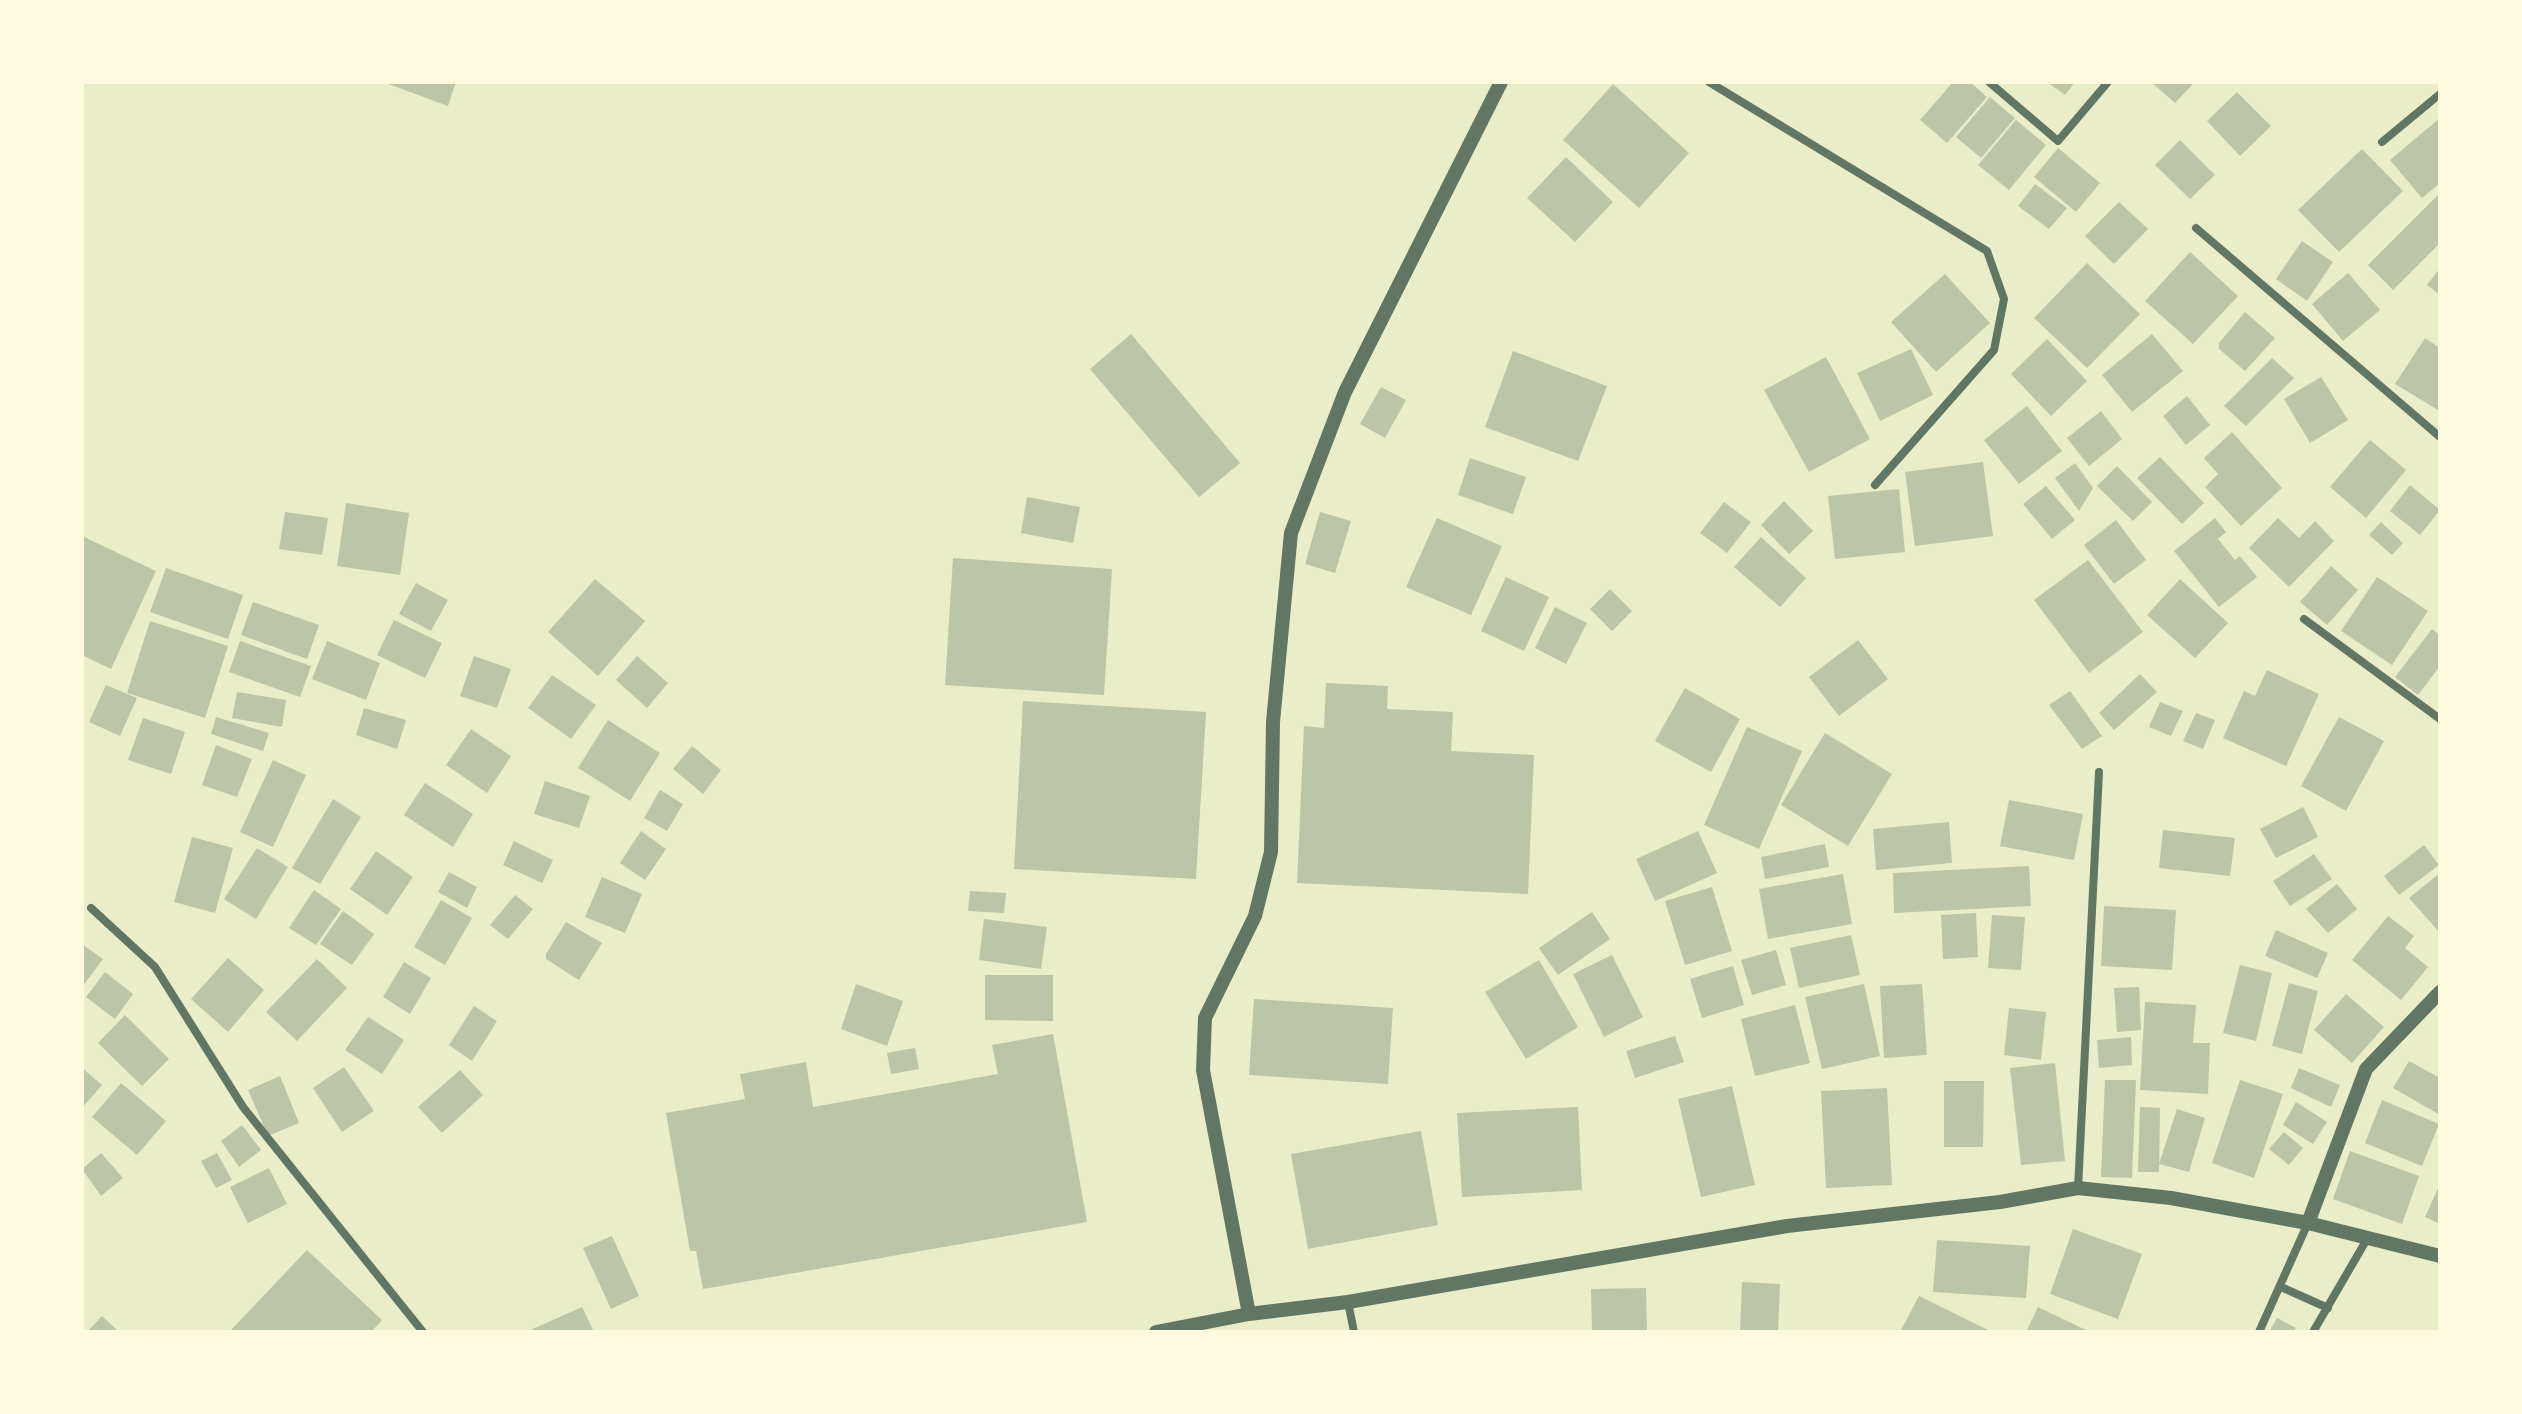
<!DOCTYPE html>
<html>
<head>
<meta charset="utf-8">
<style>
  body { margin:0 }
  #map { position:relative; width:2522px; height:1414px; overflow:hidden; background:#e9edc9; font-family:Quicksand,sans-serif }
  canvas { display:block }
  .frame { position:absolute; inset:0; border:84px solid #fefae0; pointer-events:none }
</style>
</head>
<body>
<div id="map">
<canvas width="2522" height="1414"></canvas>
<div class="frame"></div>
</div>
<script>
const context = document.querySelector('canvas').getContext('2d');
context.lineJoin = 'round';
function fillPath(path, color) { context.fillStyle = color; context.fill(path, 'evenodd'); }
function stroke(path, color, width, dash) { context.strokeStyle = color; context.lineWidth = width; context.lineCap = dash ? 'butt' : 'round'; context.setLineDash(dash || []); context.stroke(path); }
fillPath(new Path2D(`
  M383,82H456L448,106Z
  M1953,82H1970L1987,97L1947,143L1920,120Z
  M2047,82H2075L2065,95Z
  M2151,82H2195L2175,103Z
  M1613,84L1689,153L1639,208L1563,140Z
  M2237,92L2271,126L2240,156L2207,121Z
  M1990,97L2015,118L1981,158L1956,137Z
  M2440,118V183L2422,198L2390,160Z
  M2016,120L2046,145L2009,190L1978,165Z
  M2180,140L2215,175L2190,199L2155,165Z
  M2058,148L2100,183L2076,212L2034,177Z
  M2362,149L2403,191L2339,252L2298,210Z
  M1566,157L1613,202L1575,242L1527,198Z
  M2035,184L2067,208L2049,229L2018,206Z
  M2440,193V243L2393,290L2368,265Z
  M2119,202L2148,229L2114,264L2085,236Z
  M2302,241L2333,262L2307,301L2276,279Z
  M2190,252L2238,296L2193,344L2145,301Z
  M2087,263L2140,314L2087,368L2034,318Z
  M2440,268V295L2427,285Z
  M2348,273L2380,310L2343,341L2312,304Z
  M1945,274L1990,323L1936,372L1891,322Z
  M2245,312L2275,338L2245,371L2219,349V343Z
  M1131,334L1240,463L1199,497L1090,369Z
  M2152,334L2183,371L2132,412L2102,375Z
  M2425,338L2440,348L2438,410L2395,384Z
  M2047,339L2087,381L2051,416L2011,374Z
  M1911,349L1933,395L1880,421L1857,373Z
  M1513,351L1607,386L1578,461L1485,427Z
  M1826,357L1870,439L1809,472L1764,390Z
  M2272,358L2294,378L2246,426L2224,406Z
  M2321,377L2348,420L2310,443L2284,399Z
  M1381,387L1406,400L1385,438L1360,424Z
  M2187,396L2210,425L2186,445L2163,416Z
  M2027,406L2062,451L2019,484L1984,440Z
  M2101,411L2122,439L2089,466L2067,438Z
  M2232,432L2282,488L2241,526L2205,487L2218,474L2204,458Z
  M2370,440L2406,470L2366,518L2330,487Z
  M2160,457L2204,503L2182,524L2137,478Z
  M1470,458L1526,477L1513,514L1458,495Z
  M1983,462L1993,536L1915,546L1905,472Z
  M2075,463L2093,488L2079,511L2055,478Z
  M2117,466L2152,502L2133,521L2097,486Z
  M2410,485L2440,510L2420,535L2390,511Z
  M2046,486L2075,520L2052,539L2023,504Z
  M1899,489L1905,552L1835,559L1828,496Z
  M1027,497L1080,507L1073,543L1021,533Z
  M1784,501L1813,531L1789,554L1761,525Z
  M1724,502L1751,522L1727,553L1700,533Z
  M346,503L409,513L400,575L337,566Z
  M285,512L328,518L322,555L279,549Z
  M1320,512L1351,521L1335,573L1305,564Z
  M1437,518L1502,546L1471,615L1406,587Z
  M2215,518L2226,532L2218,539L2235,560L2240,556L2257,577L2219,607L2174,551Z
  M2278,518L2299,538L2315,521L2334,541L2289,587L2249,548Z
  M2116,520L2146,560L2114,584L2084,545Z
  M2381,522L2403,543L2392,555L2369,535Z
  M82,536L156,571L111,669L82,655Z
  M1761,537L1806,578L1780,607L1734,567Z
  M953,558L1112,569L1104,695L945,685Z
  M2088,560L2143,632L2089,673L2034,600Z
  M2331,566L2358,590L2327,625L2300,602Z
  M166,568L243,595L228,639L150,612Z
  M1506,577L1549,597L1524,651L1481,631Z
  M2377,577L2428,611L2392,665L2341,631Z
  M595,579L645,621L598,676L548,632Z
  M2180,579L2228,623L2195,658L2147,615Z
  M416,583L448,600L431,631L399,614Z
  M1610,589L1632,611L1612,631L1590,609Z
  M253,602L319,625L307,659L241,635Z
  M1555,607L1587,623L1566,664L1535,648Z
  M394,620L442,643L425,678L377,655Z
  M150,621L228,646L205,718L127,693Z
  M2432,629L2440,635V666L2418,695L2395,677Z
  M1858,640L1888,679L1839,716L1809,677Z
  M240,641L311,666L300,697L229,672Z
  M327,641L380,663L366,700L312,679Z
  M474,656L511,669L497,708L460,696Z
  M637,656L668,683L647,708L616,680Z
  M2267,670L2319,694L2286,766L2223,738L2244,691L2255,696Z
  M2140,674L2157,692L2114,730L2099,713Z
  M552,675L596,705L571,739L528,708Z
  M1326,683L1388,686L1387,709L1453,712L1451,751L1534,755L1528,894L1297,883L1304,726L1324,728Z
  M106,685L137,698L120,736L89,722Z
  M1685,688L1740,719L1711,772L1655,741Z
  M2070,691L2102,736L2082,749L2049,705Z
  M237,692L286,700L282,727L232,718Z
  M1023,701L1206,712L1196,879L1014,869Z
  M2160,702L2183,711L2171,736L2149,727Z
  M364,708L406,720L397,749L356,735Z
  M2196,713L2215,720L2203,749L2183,741Z
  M216,717L269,733L263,751L211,734Z
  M2339,717L2384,741L2346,811L2301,786Z
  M143,718L185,732L171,774L128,760Z
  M608,720L660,753L630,801L578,768Z
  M1747,727L1802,751L1759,849L1704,825Z
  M471,729L511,756L487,793L446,765Z
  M1825,733L1892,774L1848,846L1781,805Z
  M216,745L252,759L237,797L202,785Z
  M692,746L721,770L703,794L673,769Z
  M273,760L306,775L273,847L240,832Z
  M545,781L590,796L579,828L534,814Z
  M425,783L473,814L453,847L404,815Z
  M660,790L683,804L667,831L644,818Z
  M333,799L361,817L320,884L292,868Z
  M2009,800L2083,814L2074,860L2000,846Z
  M2303,807L2318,837L2276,858L2260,829Z
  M1949,822L1952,863L1876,870L1873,829Z
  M2163,830L2235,838L2230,876L2159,868Z
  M641,831L666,849L645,880L620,863Z
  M1698,831L1717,873L1655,901L1636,859Z
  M192,837L233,848L215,913L174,902Z
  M514,841L553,860L542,883L503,865Z
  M1825,844L1829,867L1765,879L1761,857Z
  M2424,845L2439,865L2399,895L2384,876Z
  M257,848L288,867L256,919L224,899Z
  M376,851L413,877L387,915L350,889Z
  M2314,854L2332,879L2290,906L2273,881Z
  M2029,866L2031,906L1894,913L1893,873Z
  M449,872L477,887L467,908L438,892Z
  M2440,873V933L2409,898Z
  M1843,874L1852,924L1768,939L1759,889Z
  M602,877L642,894L625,933L585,917Z
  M2337,884L2357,909L2328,933L2306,909Z
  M1712,887L1732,951L1685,965L1665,901Z
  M314,890L341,909L316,945L289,928Z
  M970,891L1006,893L1004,913L968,911Z
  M515,895L533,909L508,939L490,925Z
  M441,900L472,918L445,965L414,947Z
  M2104,906L2176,910L2172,970L2101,966Z
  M343,911L374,934L352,965L320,944Z
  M1592,912L1610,939L1558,975L1539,948Z
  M1976,913L1978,957L1943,959L1941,915Z
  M1992,915L2025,917L2021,970L1988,968Z
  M2388,916L2414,936L2405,948L2428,967L2401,1000L2352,960Z
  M984,919L1047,927L1041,969L979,960Z
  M566,922L602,943L579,980L546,959V954Z
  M2276,930L2328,953L2317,978L2265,956Z
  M1851,935L1860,975L1799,988L1790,948Z
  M82,944L103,959L82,987Z
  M1776,950L1786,985L1752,995L1741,960Z
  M1612,955L1643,1017L1604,1037L1573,974Z
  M228,958L264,990L228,1032L191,999Z
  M317,959L347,988L297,1041L266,1012Z
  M1539,960L1578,1027L1526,1059L1485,992Z
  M404,962L431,978L410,1014L383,997Z
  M2240,965L2272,973L2256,1041L2223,1033Z
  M1733,966L1744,1005L1702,1018L1690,979Z
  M105,972L133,994L115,1019L86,997Z
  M985,975H1053V1021L985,1020Z
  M2289,983L2318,991L2302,1054L2272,1046Z
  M856,984L903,1001L887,1046L841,1029Z
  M1864,984L1880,1056L1822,1069L1805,997Z
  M1922,984L1927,1055L1884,1058L1880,986Z
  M2139,987L2141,1030L2117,1032L2114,988Z
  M2346,994L2384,1027L2352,1063L2314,1030Z
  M1254,999L1393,1008L1388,1084L1249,1075Z
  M2145,1002L2196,1005L2193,1043H2210L2208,1094L2140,1090Z
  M1795,1005L1810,1063L1755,1076L1741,1019Z
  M474,1006L497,1021L472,1061L449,1045Z
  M2009,1008L2046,1012L2041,1060L2004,1055Z
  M125,1015L169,1059L142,1086L98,1043Z
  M368,1017L404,1040L382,1074L345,1050Z
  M1053,1034L1087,1222L703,1289L696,1251H690L666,1113L745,1099L740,1074L806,1062L813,1107L998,1074L992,1045Z
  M1675,1036L1684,1062L1635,1078L1626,1051Z
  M2131,1037L2132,1065L2099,1068L2097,1040Z
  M915,1048L919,1069L891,1074L887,1053Z
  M2409,1061L2440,1078V1115L2393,1088Z
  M2055,1063L2065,1161L2021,1165L2010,1068Z
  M344,1067L374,1111L342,1132L313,1088Z
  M82,1068L102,1085L82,1108Z
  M2299,1068L2340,1085L2331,1107L2291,1088Z
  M460,1070L483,1095L442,1133L418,1107Z
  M280,1076L299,1123L268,1136L248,1090Z
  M2105,1080H2136L2132,1178L2101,1177Z
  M2240,1080L2283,1094L2254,1178L2212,1163Z
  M1944,1081H1984L1983,1147H1944Z
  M121,1083L166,1121L137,1155L92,1117Z
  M1732,1086L1755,1185L1701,1197L1678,1099Z
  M1887,1088L1892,1185L1826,1188L1821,1091Z
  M2382,1100L2439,1124L2422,1166L2365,1143Z
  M2296,1102L2327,1122L2313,1144L2283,1125Z
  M1578,1107L1582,1190L1462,1197L1457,1113Z
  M2140,1107L2160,1108L2159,1172H2138Z
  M2177,1109L2205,1118L2189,1172L2159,1164Z
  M242,1125L261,1150L239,1167L221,1141Z
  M1421,1131L1438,1225L1308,1249L1291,1154Z
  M2284,1132L2303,1148L2289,1165L2269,1149Z
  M2350,1151L2419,1176L2402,1224L2333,1199Z
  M101,1153L123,1178L101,1196L82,1169Z
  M217,1153L232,1180L216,1188L201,1161Z
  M269,1168L287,1204L248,1223L230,1187Z
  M2440,1184V1224L2425,1217Z
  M2073,1229L2142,1254L2118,1319L2050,1294Z
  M612,1236L639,1296L611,1309L583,1248Z
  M1937,1240L2030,1246L2026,1298L1933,1292Z
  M307,1250L382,1320L371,1332H233L231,1330Z
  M1742,1282L1780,1284L1778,1332H1740Z
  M1646,1288L1647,1332H1592L1591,1289Z
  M1919,1296L1992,1332H1900Z
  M582,1307L594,1332H526Z
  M2038,1307L2090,1332H2026Z
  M102,1316L119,1332H87Z
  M2277,1318L2296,1328L2293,1332H2269Z`), '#bcc5a7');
stroke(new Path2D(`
  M1709,82L1987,251L2004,299L1994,350L1875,485
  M1989,82L2058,141L2108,82
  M2382,142L2440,94
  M2196,228L2440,437
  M2304,619L2440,719
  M91,908L155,967L243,1107L423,1332
  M2078,1188L2099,772
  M2281,1287L2328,1308
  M1348,1302L1354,1332
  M2259,1332L2308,1223
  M2313,1332L2367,1239`), '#617663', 8);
stroke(new Path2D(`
  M2308,1223L2366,1069L2440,992
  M1249,1314L1203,1070L1205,1018L1255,916L1271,852L1273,722L1291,533L1345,392L1501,82
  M1156,1332L1249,1314L1348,1302L1787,1226L2000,1202L2078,1188L2171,1198L2308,1223L2440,1256`), '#617663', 14);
</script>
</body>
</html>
